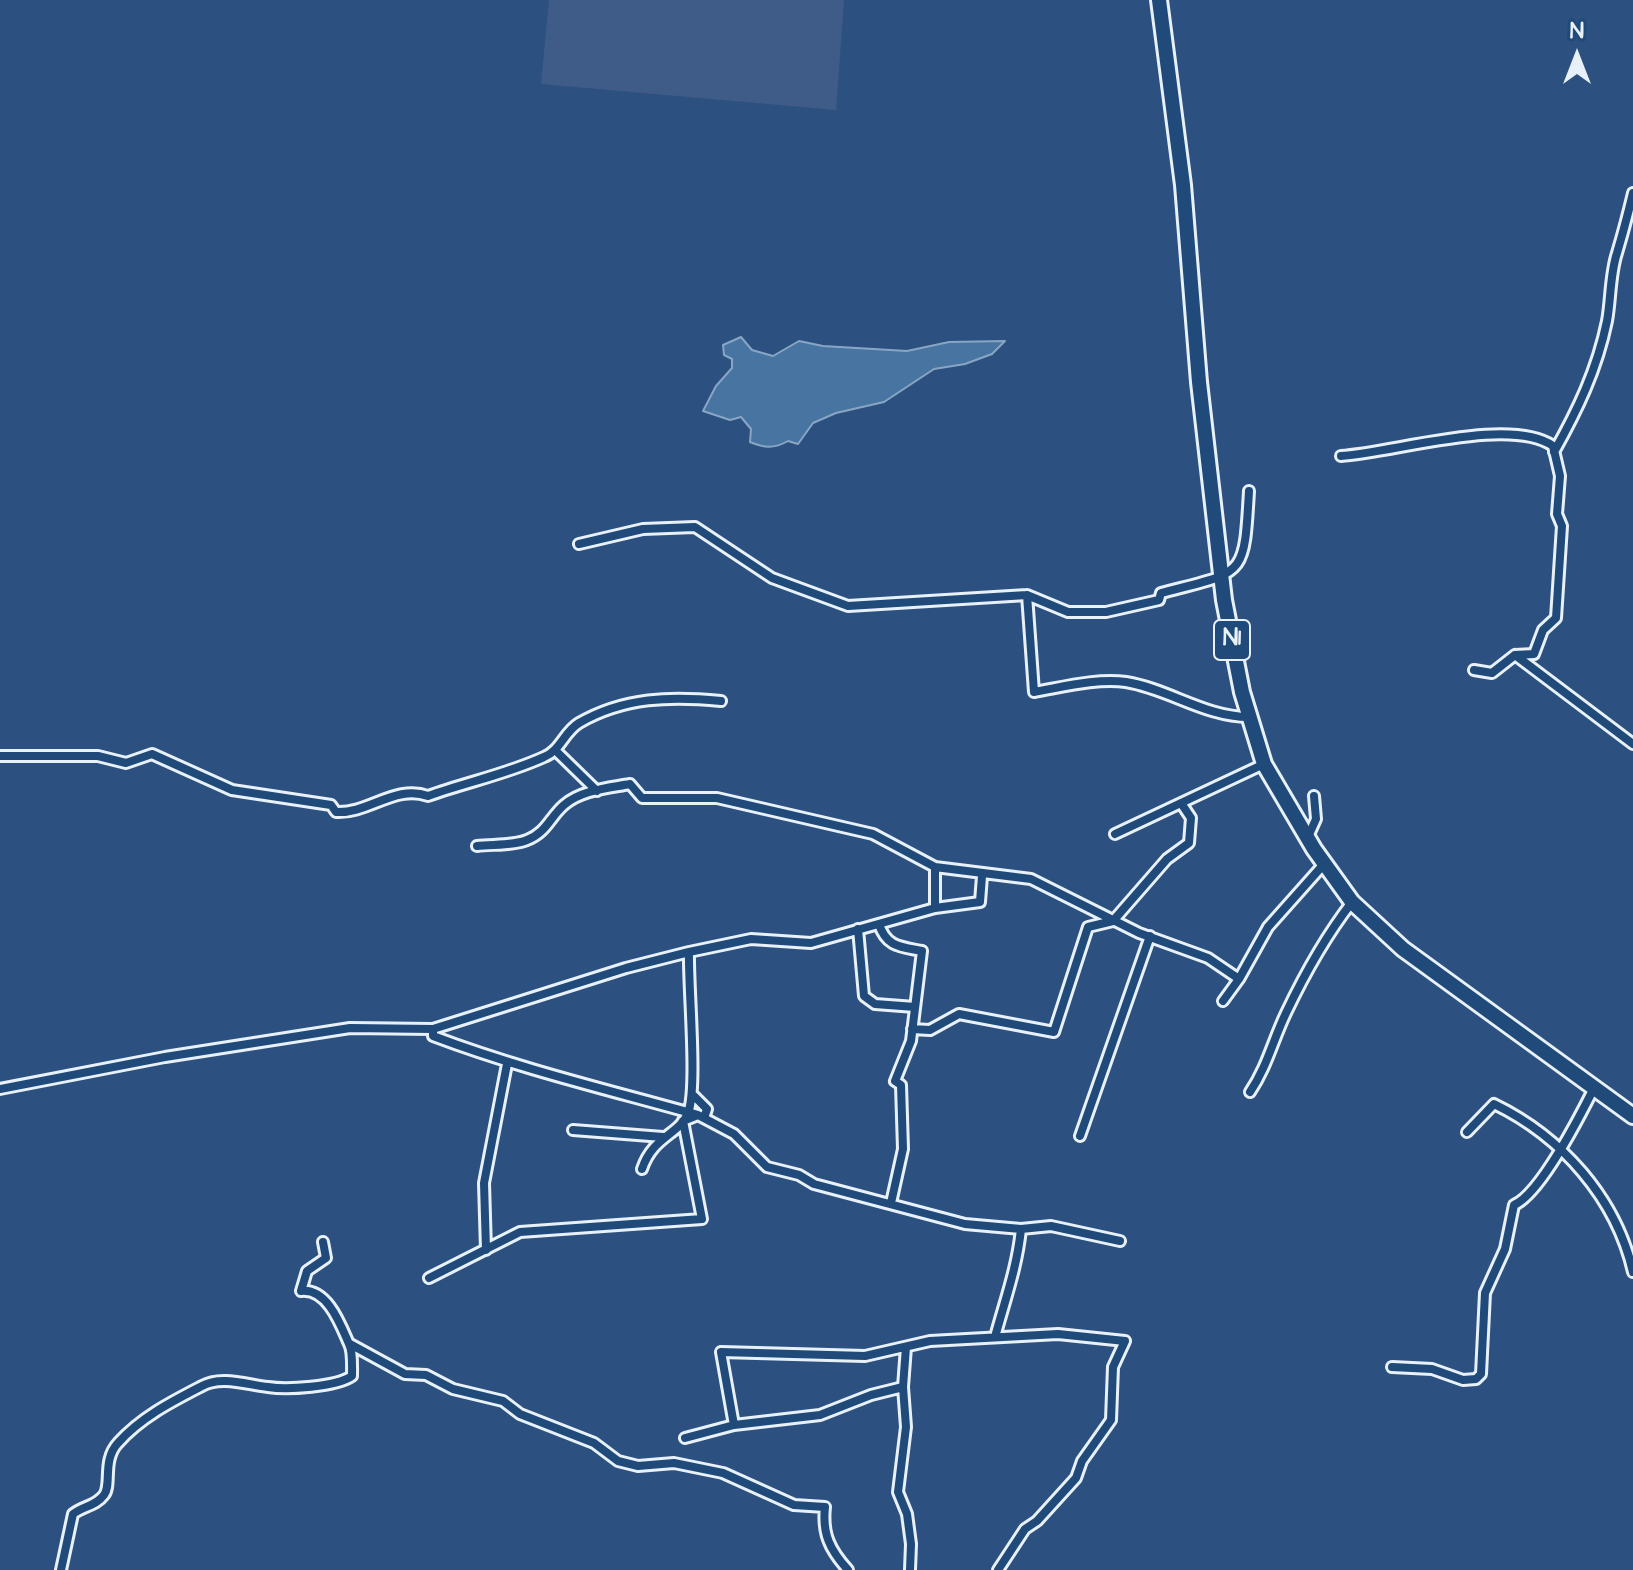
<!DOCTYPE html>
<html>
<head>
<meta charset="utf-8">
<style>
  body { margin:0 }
  #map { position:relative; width:1633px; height:1570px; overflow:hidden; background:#2c5180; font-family:"Architects Daughter",sans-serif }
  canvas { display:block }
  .north { position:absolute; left:1537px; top:16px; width:80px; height:80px; -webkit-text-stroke:6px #1f4a7a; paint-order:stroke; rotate:0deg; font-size:22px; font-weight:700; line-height:32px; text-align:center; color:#e8f1f8 }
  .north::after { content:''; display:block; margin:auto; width:28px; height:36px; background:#e8f1f8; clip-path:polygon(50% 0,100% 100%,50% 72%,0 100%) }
</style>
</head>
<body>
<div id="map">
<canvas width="1633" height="1570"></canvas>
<div class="north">N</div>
</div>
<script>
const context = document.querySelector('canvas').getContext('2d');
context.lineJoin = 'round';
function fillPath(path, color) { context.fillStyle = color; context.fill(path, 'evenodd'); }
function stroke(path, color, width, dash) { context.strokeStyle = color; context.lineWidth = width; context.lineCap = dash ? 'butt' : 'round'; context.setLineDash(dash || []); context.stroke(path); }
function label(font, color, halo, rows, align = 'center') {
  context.font = font + ' "Architects Daughter",sans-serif'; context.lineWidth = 7; context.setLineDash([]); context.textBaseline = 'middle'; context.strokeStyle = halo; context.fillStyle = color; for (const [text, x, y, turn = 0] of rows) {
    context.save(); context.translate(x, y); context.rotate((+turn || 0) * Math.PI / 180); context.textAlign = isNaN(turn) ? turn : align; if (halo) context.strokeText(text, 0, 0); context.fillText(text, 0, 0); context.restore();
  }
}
fillPath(new Path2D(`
  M549,0H844L836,110L541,84Z`), '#3f5c89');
const water = new Path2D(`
  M741,337L752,350L773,356L799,341L823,346L907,351L949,342L1005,341L992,354L965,364L934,369L884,402L836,413L813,423L798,444L788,441C774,449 764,448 750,442L751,429L741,417L730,420L703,411L716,386L732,368V359L724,355L723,345Z`);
fillPath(water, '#4874a2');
stroke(water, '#88a6c4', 2);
const minor = new Path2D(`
  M1554,452C1577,411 1597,370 1607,321C1611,299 1610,274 1617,253C1623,233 1628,214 1633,193
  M1341,456C1393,453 1509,416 1553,446L1560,476L1557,514L1562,526L1556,618L1543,630L1534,654L1515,655
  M579,544L643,529L695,527L772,578L848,606L1027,595L1068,612H1106L1159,600L1161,593C1245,571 1244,579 1249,491
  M1027,595L1034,692C1063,687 1097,678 1126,682C1169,689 1205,717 1249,717
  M1474,670L1492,673L1515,655L1633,744
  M555,750L597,791
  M0,756H98L126,763L152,754L232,790L331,805L336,812C368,814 396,784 428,796C467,782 507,774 544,757C560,751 564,732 579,723C624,697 671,696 721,701
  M1115,834L1264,764
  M1308,837L1316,819L1314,796
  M477,846C492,844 513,846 527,840C546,833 550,817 564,805C581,790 609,788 630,784L642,798H717L873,834L935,867L1031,879L1139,933L1208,958L1239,979
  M935,908V867
  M879,924C886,947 901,947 922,951L911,1041L895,1081L901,1085L903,1149L891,1203
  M858,929L864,996L875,1004L915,1007
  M1223,1001L1239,979L1268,927L1324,864
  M912,1029L930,1030L959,1014L1054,1032L1088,927L1113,921L1167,859L1189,843L1191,818L1181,803
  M0,1089L165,1057L350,1028L433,1029
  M1250,1092C1267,1067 1273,1040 1286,1013C1305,973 1325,937 1352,902
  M694,1096L707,1109L704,1118
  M698,1115C609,1090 520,1069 433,1036V1029L626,968L689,952L751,939L811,943L935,908L980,902L982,876
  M573,1130L663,1137
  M1467,1132L1494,1104C1562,1137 1616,1198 1633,1272
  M1080,1136L1150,936
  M642,1169C653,1136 679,1135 688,1113C698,1088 688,987 689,952
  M486,1250L484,1183L507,1064
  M429,1278L520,1232L702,1219L683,1121L698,1115L734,1134L767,1167L799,1175L814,1184L965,1224L1021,1229L1051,1226L1120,1241
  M995,1337C1005,1300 1017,1268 1021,1229
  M350,1344L405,1374L426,1375L453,1389L503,1401L520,1414L594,1443L618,1461L638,1466L674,1463L723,1473L794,1505L825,1507C822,1534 830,1550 848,1570
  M906,1347L903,1387L906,1427L898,1492L907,1514L911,1544L910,1570
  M1392,1367L1432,1369L1463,1380L1476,1379L1481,1374L1485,1293L1505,1249L1514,1205C1540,1194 1580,1116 1594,1088
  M734,1425L721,1352L865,1356L930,1341L1058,1334L1125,1341L1113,1367L1111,1420L1082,1461L1076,1478L1037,1521L1025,1529L998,1570
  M685,1438L734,1425L820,1415L871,1395L903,1387
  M61,1570L73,1514C83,1506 96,1506 104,1495C112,1485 102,1460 118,1443C141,1417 173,1401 202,1386C221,1375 248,1385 268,1387C287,1390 336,1387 352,1376C352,1368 353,1351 349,1344C341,1326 328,1288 301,1291L307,1271L326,1258L323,1242`);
const trunk = new Path2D(`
  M1159,0L1183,185L1199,382L1224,600L1242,692L1264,764L1314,849L1352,902L1403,949L1633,1116`);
stroke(minor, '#e8f1f8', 14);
stroke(trunk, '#e8f1f8', 20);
stroke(minor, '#1f4a7a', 8);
stroke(trunk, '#1f4a7a', 14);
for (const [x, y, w] of [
  [1232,640,36]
]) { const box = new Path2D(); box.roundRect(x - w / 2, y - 20, w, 40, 6); context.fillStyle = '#1f4a7a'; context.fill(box); stroke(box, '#e8f1f8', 2); }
label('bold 24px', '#e8f1f8', null, [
  ["N1",1232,640]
]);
</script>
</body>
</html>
